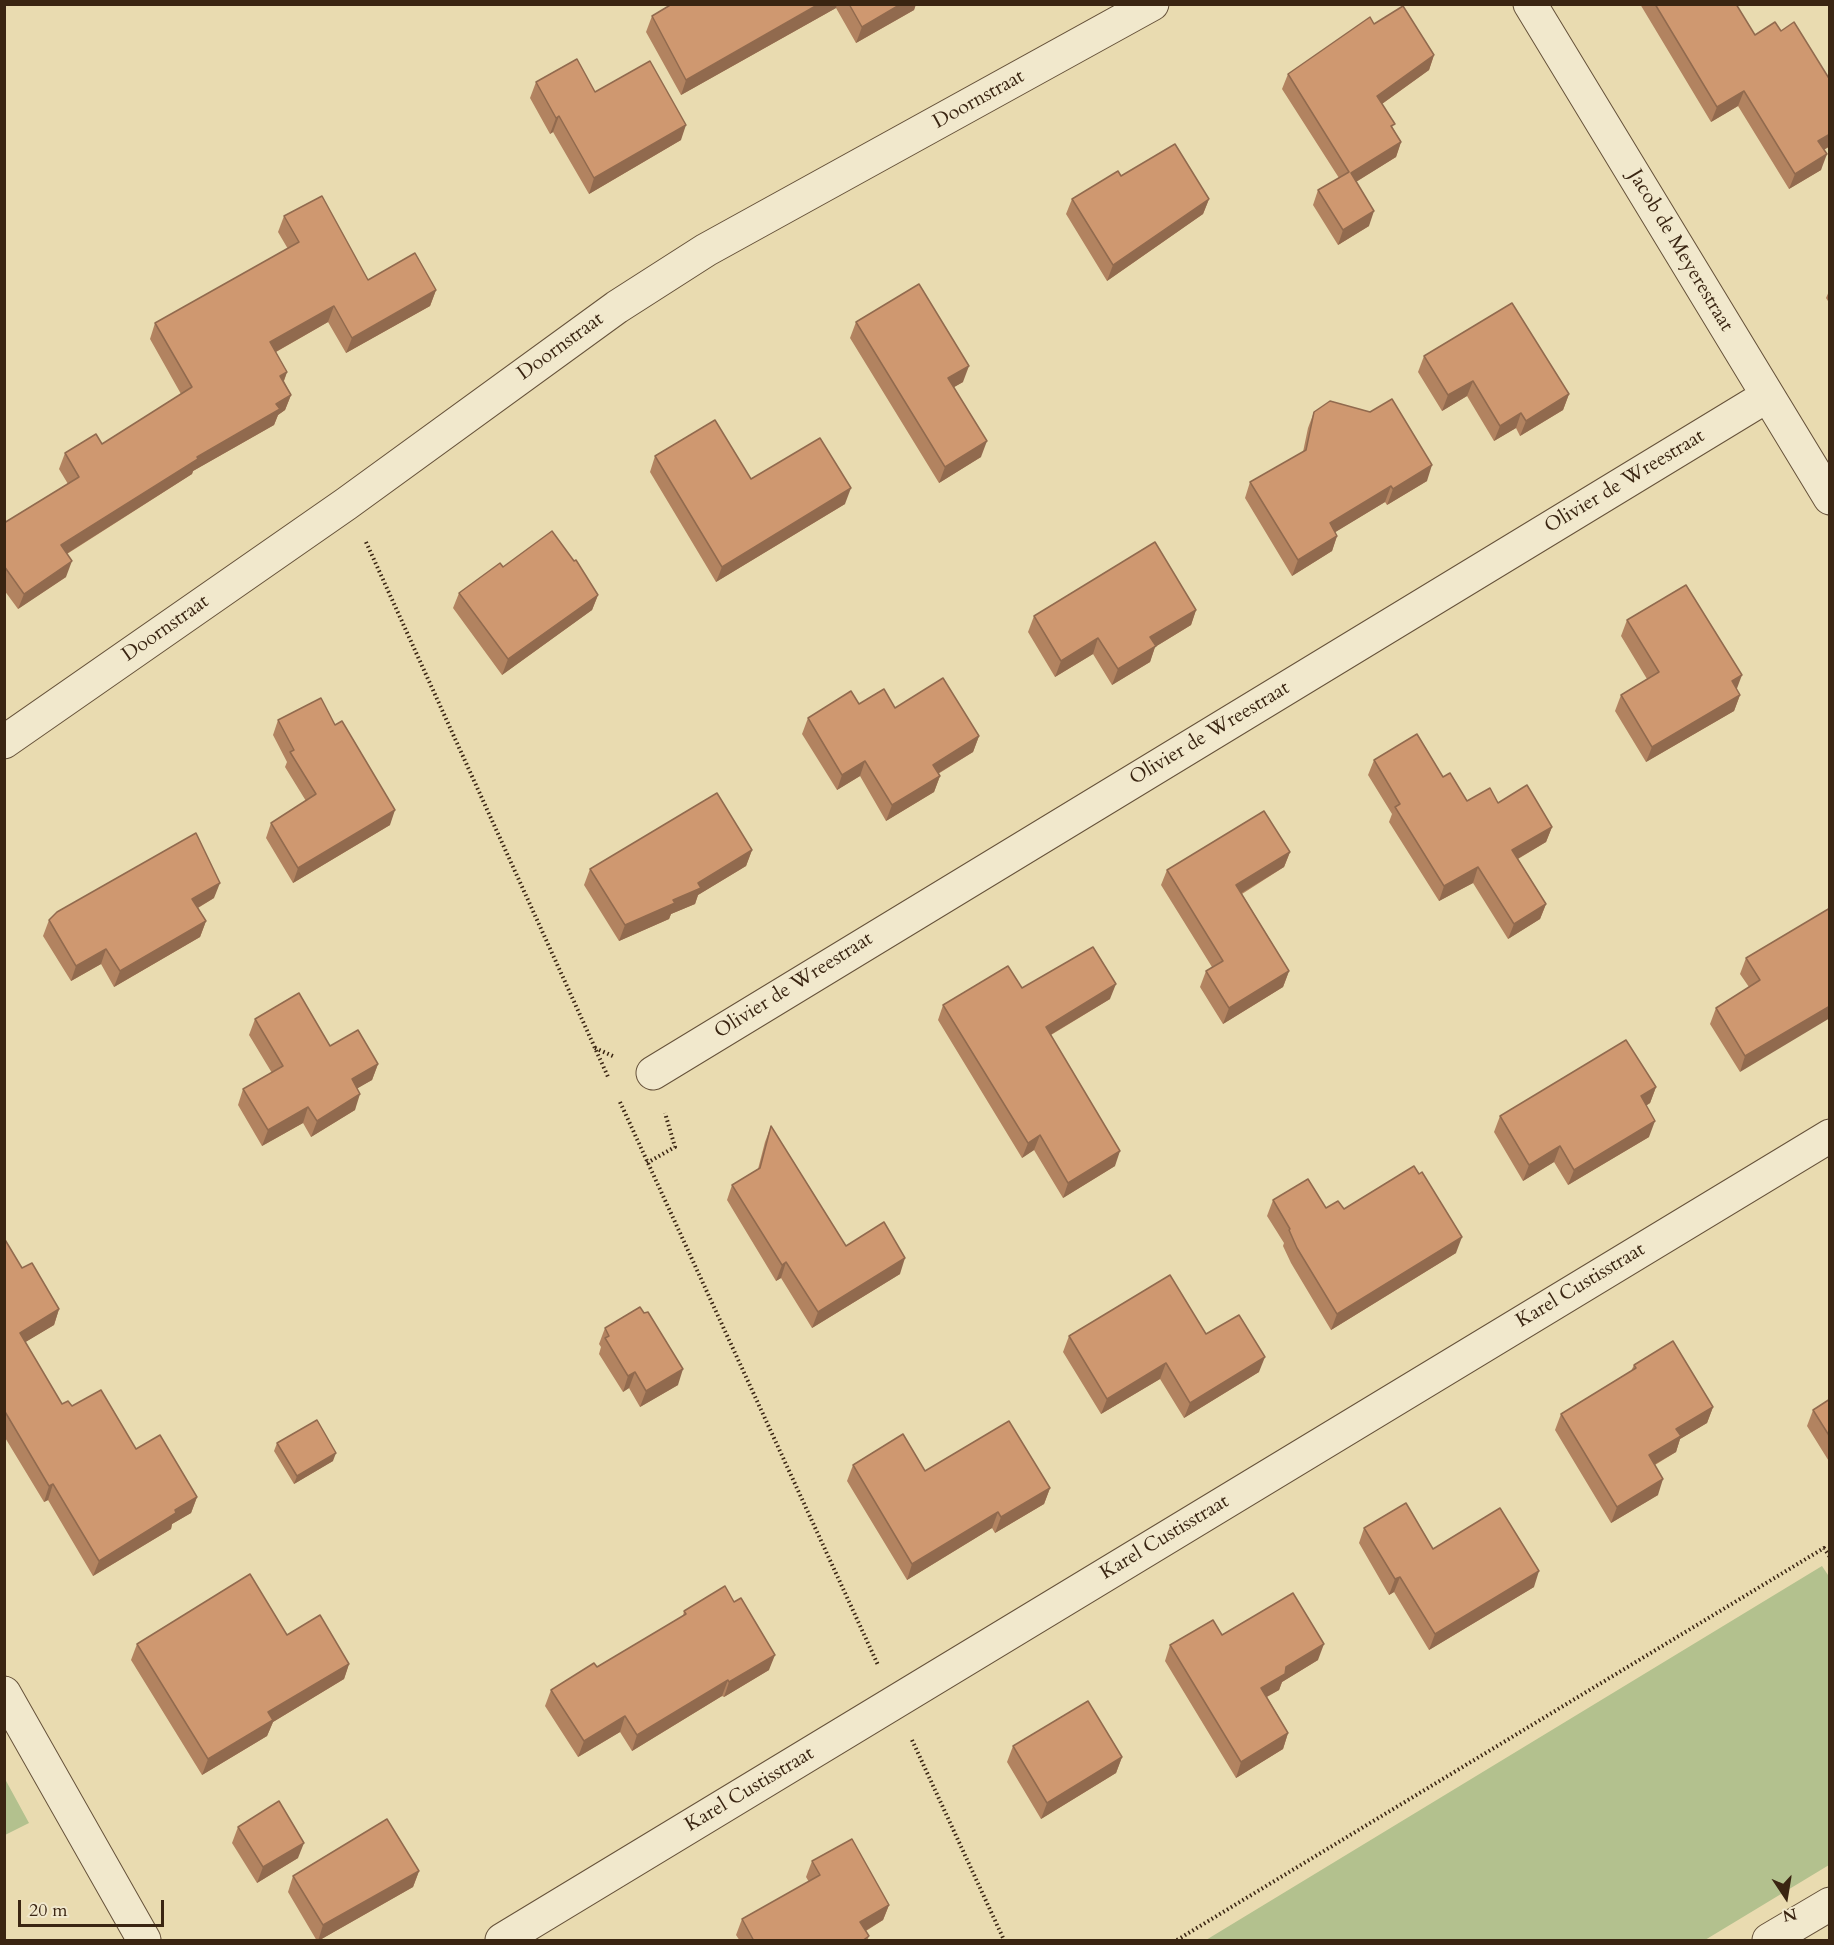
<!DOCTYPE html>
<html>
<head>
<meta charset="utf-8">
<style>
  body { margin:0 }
  #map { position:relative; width:1834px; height:1945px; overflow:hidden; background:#e9dbb0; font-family:Cardo,serif }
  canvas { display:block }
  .frame { position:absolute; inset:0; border:6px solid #3a2512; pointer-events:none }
  .north { position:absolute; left:1756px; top:1867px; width:60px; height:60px; -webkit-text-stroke:4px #f1e8cc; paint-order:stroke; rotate:168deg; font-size:16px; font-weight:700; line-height:24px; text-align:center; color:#3a2512 }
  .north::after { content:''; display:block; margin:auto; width:21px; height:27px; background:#3a2512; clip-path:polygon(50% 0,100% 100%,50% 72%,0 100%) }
  .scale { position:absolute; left:18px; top:1900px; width:146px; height:27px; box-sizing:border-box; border:3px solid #3a2512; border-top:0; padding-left:8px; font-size:18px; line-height:21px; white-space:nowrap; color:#3a2512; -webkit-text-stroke:4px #f1e8cc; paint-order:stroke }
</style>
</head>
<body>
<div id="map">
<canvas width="1834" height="1945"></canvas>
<div class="frame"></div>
<div class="north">N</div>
<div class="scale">20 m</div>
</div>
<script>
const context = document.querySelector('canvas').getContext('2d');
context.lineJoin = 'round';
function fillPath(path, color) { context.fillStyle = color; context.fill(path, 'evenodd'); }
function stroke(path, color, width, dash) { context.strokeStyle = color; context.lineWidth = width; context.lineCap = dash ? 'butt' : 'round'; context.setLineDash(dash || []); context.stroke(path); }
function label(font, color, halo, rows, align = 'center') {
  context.font = font + ' Cardo,serif'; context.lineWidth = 4.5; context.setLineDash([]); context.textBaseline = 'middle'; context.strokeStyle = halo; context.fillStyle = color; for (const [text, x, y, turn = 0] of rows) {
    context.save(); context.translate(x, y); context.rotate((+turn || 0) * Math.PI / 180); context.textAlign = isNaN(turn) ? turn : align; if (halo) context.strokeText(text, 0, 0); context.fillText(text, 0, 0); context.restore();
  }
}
fillPath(new Path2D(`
  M1822,1566L1830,1578L1829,1865L1705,1940H1206Z
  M5,1779L29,1823L5,1835H4Z`), '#b3c18e');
const street = new Path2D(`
  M1530,4L1830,498
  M4,742L346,504L617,307L706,250L1152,4
  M653,1073L1767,396
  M4,1693L144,1940
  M502,1940L1830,1136
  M1769,1940L1830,1904`);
stroke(street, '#66523a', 35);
stroke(new Path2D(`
  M366,542L609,1079
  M595,1048L615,1057
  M620,1102L878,1665
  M647,1163L675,1147L665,1113
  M912,1740L1004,1940
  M1177,1940L1824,1548L1830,1557`), '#3a2512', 4, [1.5, 3]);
stroke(street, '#f1e8cc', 33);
fillPath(new Path2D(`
  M672,4H916L914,10L856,43L836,8L681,95L646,32L652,16Z
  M1640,4H1736L1755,35L1781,31L1830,80V146L1824,150L1821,170L1789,189L1738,106L1711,122Z
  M1374,24L1434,55L1429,70L1382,104L1393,128L1401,142L1396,157L1356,182L1369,226L1338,245L1313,205L1318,190L1339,178L1282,89L1288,74Z
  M536,82L681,140L589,194L553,132L550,134L530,98Z
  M1072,199H1209L1203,214L1107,281L1066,214Z
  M284,216L368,280L436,290L430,306L346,353L328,322L276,352L287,372L284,381L291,395L285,410L278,415L274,425L193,471L192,474L67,554L66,577L18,609L4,590V523L68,484L59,469L65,453L102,444L181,394L150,339L155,323L288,249L278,232Z
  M1830,289V304L1826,298Z
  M856,322L963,382L954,387L981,457L939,483L850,338Z
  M1424,356L1569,394L1563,410L1520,436L1516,428L1494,441L1467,396L1442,411L1418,372Z
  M1314,412L1427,481L1387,505L1385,502L1335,532L1337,536L1332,551L1292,576L1245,498L1250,482L1303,452L1308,428Z
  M655,456L751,479L845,504L716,582L650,472Z
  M503,567L598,595L592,610L502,675L453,608L459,593Z
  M1196,610L1191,625L1155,647L1150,662L1112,685L1093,654L1055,677L1028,632L1034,616Z
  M1627,620L1736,689L1740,695L1734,711L1646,762L1615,711L1621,695L1647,679L1621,636Z
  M859,704L895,708L979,736L973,752L938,774L940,776L934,792L886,821L860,776L837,790L802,734L808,718Z
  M278,720L390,825L293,883L266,838L271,823L306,801L285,767L287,762L273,735Z
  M1374,760L1443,777L1467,801L1498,803L1552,827L1546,842L1518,859L1546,904L1540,919L1508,939L1473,883L1439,901L1389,822L1392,814L1368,775Z
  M752,850L746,866L698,895L695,904L671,914L669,919L619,941L584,885L590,869Z
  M1290,852L1284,867L1242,894L1289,971L1283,987L1223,1024L1200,987L1206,971L1212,967L1161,885L1167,870Z
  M214,898L198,908L206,921L200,937L114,987L101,964L71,981L43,936L49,920Z
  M1830,908L1740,1072L1710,1024L1716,1008L1749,987L1740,974L1746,958Z
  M1022,988L1110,999L1051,1035L1115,1166L1063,1198L1034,1150L1022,1158L938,1020L943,1005Z
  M255,1019L330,1046L378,1064L372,1080L357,1088L355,1110L311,1137L303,1123L262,1146L238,1105L243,1089L272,1073L249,1035Z
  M1656,1087L1650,1103L1646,1106L1649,1137L1568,1185L1554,1162L1523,1181L1494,1132L1500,1116Z
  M771,1126L846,1246L900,1274L812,1328L781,1278L776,1281L727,1200L732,1185L758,1169L765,1142Z
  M1273,1200L1326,1208L1344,1209L1456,1253L1331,1330L1291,1263L1283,1246L1284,1243L1267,1216Z
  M4,1238L22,1268L59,1309L54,1325L25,1342L62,1404L72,1406L136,1449L197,1497L191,1513L172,1524L171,1529L93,1576L48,1500L44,1502L4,1436Z
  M605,1328L678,1385L640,1407L629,1388L623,1392L599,1354L601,1347L599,1344Z
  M1206,1334L1259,1372L1184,1418L1160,1379L1101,1414L1063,1352L1069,1336Z
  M1634,1365L1713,1407L1707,1423L1680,1439L1676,1452L1655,1465L1658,1495L1611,1523L1555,1430L1561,1414L1631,1371Z
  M1830,1399V1463L1807,1426L1813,1410Z
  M277,1443L333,1461L294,1484L274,1451Z
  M853,1465L925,1471L1050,1488L1044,1504L995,1533L992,1528L907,1580L847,1481Z
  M1364,1528L1433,1549L1534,1587L1429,1650L1394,1592L1389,1595L1359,1543Z
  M684,1611L769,1670L724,1697L722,1696L632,1751L620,1732L578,1757L545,1706L551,1690L597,1667L683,1616Z
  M287,1635L349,1664L344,1679L273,1722L267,1736L202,1775L131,1660L137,1644Z
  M1222,1635L1318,1660L1282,1682L1279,1690L1267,1697L1288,1733L1283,1749L1236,1778L1165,1661L1170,1645Z
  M1013,1746L1122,1757L1116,1773L1041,1819L1007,1762Z
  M238,1827L298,1858L257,1883L232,1843Z
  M812,1861L889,1905L883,1920L866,1931L869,1936L867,1941H740L736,1935L742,1919L809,1882L806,1877Z
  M419,1871L413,1887L318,1941H317L288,1892L293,1876Z`), '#b28360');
fillPath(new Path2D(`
  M819,4H837L836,8L681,95L686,80Z
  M901,4H916L914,10L856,43L862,27Z
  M1434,55L1429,70L1372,111L1377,96Z
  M1744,91L1738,106L1711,122L1717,107Z
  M559,116L553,132L550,134L556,118Z
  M686,125L681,140L589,194L594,178Z
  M1830,134V146L1813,156L1818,141Z
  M1401,142L1396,157L1346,188L1351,173Z
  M1827,154L1821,170L1789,189L1795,174Z
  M1209,199L1203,214L1107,281L1113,265Z
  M1374,211L1369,226L1338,245L1343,230Z
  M436,290L430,306L346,353L352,338Z
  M334,306L328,322L265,358L270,342Z
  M969,366L963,382L942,394L948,378Z
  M287,372L281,388L280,376Z
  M1473,381L1467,396L1442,411L1448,395Z
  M1569,394L1563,410L1520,436L1526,421Z
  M291,395L285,410L278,415L274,425L193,471L192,474L55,561L61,545Z
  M1521,413L1516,428L1494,441L1500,426Z
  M987,441L981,457L939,483L945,467Z
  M1432,465L1427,481L1387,505L1393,489Z
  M1391,486L1385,502L1324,539L1330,523Z
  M851,488L845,504L716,582L722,567Z
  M1337,536L1332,551L1292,576L1298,560Z
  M72,561L66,577L18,609L24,594Z
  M598,595L592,610L502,675L508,659Z
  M1196,610L1191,625L1155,647L1150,662L1112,685L1118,669L1150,637Z
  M1098,638L1093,654L1055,677L1061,661Z
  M1742,675L1736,691L1732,681Z
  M1740,695L1734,711L1646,762L1652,747Z
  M979,736L973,752L927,780L933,765Z
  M865,761L860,776L837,790L842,775Z
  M940,776L934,792L886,821L892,805Z
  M395,810L390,825L293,883L298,868Z
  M1552,827L1546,842L1507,865L1512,850Z
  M752,850L746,866L698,895L695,904L671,914L669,919L619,941L625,925L673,900L698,883Z
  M1290,852L1284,867L1230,900L1236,885Z
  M1478,867L1473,883L1439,901L1444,886Z
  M220,883L214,898L187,914L192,899Z
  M1546,904L1540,919L1508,939L1514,924Z
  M206,921L200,937L114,987L120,971Z
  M106,949L101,964L71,981L76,966Z
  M1289,971L1283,987L1223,1024L1229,1008Z
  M1116,984L1110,999L1040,1041L1046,1027Z
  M1830,1006V1018L1740,1072L1745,1056Z
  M378,1064L372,1080L346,1095L352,1079Z
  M1656,1087L1650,1103L1635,1112L1641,1096Z
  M360,1094L355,1110L311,1137L317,1121Z
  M308,1107L303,1123L262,1146L268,1130Z
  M1655,1121L1649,1137L1568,1185L1574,1170Z
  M1040,1135L1034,1150L1022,1158L1028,1143Z
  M1560,1146L1554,1162L1523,1181L1529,1165Z
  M1120,1151L1115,1166L1063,1198L1068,1183Z
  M1462,1237L1456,1253L1331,1330L1337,1314Z
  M905,1258L900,1274L812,1328L818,1312Z
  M786,1262L781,1278L776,1281L782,1265Z
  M59,1309L54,1325L14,1349L20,1333Z
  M1265,1357L1259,1372L1184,1418L1190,1403Z
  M1166,1363L1160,1379L1101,1414L1107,1399Z
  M683,1369L678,1385L640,1407L646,1391Z
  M635,1372L629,1388L623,1392L628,1376Z
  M1713,1407L1707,1423L1680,1439L1676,1452L1643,1471L1649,1455L1676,1429Z
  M336,1453L333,1461L294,1484L297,1476Z
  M1663,1479L1658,1495L1611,1523L1617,1507Z
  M53,1484L48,1500L44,1502L49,1486Z
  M1050,1488L1044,1504L995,1533L1001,1517Z
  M197,1497L191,1513L172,1524L171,1529L93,1576L99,1561L175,1510Z
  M998,1512L992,1528L907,1580L912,1564Z
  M1539,1571L1534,1587L1429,1650L1435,1634Z
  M1400,1577L1394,1592L1389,1595L1395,1579Z
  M1324,1644L1318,1660L1282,1682L1279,1690L1255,1703L1261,1688L1286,1667Z
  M775,1655L769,1670L724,1697L729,1682Z
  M349,1664L344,1679L273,1722L267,1736L202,1775L208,1759L268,1712Z
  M728,1680L722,1696L632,1751L637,1735Z
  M625,1716L620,1732L578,1757L584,1741Z
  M1288,1733L1283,1749L1236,1778L1241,1762Z
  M1122,1757L1116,1773L1041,1819L1047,1803Z
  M304,1843L298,1858L257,1883L263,1867Z
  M419,1871L413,1887L318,1941L323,1925Z
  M889,1905L883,1920L855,1937L860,1922Z`), '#916a4e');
const building = new Path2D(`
  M672,4H819L686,80L652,16Z
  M849,4H901L862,27Z
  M1655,4H1736L1755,35L1775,22L1781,31L1794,22L1830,80V134L1818,141L1827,154L1795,174L1744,91L1717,107Z
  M1403,6L1434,55L1377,96L1395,124L1391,126L1401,142L1351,173L1374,211L1343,230L1318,190L1349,172L1288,74L1370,17L1374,24Z
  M577,59L595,92L650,61L686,125L594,178L559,116L556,118L536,82Z
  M1175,144L1209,199L1113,265L1072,199L1118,171L1121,176Z
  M322,196L368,280L415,253L436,290L352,338L334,306L270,342L287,372L280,376L291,395L276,404L280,409L197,457L198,459L61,545L72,561L24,594L4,566V523L79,477L65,453L96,434L102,444L192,387L155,323L299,242L284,216Z
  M919,284L969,366L948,378L987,441L945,467L856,322Z
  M1512,303L1569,394L1526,421L1521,413L1500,426L1473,381L1448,395L1424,356Z
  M1392,399L1432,465L1393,489L1391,486L1330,523L1337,536L1298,560L1250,482L1306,450L1314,412L1330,401L1370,412Z
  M715,420L751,479L820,438L851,488L722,567L655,456Z
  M552,531L574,561L576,560L598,595L508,659L459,593L500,563L503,567Z
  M1155,542L1196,610L1150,637L1156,646L1118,669L1098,638L1061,661L1034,616Z
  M1686,585L1742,675L1732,681L1740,695L1652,747L1621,695L1659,672L1627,620Z
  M943,678L979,736L933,765L940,776L892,805L865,761L842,775L808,718L851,691L859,704L884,689L895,708Z
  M321,698L335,725L342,721L395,810L298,868L271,823L316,794L290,752L294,750L278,720Z
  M1417,734L1443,777L1450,773L1467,801L1490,788L1498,803L1527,785L1552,827L1512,850L1546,904L1514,924L1478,867L1444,886L1395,807L1400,804L1374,760Z
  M717,793L752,850L698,883L701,888L673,900L675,903L625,925L590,869Z
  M1264,811L1290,852L1236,885L1289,971L1229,1008L1206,971L1223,961L1167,870Z
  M196,833L220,883L192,899L206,921L120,971L106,949L76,966L49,920L57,912Z
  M1830,908V1006L1745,1056L1716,1008L1760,980L1746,958Z
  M1093,947L1116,984L1046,1027L1120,1151L1068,1183L1040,1135L1028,1143L943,1005L1008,966L1022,988Z
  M299,993L330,1046L358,1030L378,1064L352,1079L360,1094L317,1121L308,1107L268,1130L243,1089L283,1066L255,1019Z
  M1626,1040L1656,1087L1641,1096L1655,1121L1574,1170L1560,1146L1529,1165L1500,1116Z
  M771,1126L846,1246L884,1222L905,1258L818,1312L786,1262L782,1265L732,1185L760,1168Z
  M1414,1166L1419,1174L1422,1172L1462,1237L1337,1314L1297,1248L1289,1230L1290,1229L1273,1200L1308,1179L1326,1208L1338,1201L1344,1209Z
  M4,1238L22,1268L32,1263L59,1309L20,1333L62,1404L68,1401L72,1406L101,1390L136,1449L160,1435L197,1497L175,1510L176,1513L99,1561L53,1484L49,1486L4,1410Z
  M1170,1275L1206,1334L1239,1315L1265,1357L1190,1403L1166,1363L1107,1399L1069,1336Z
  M640,1307L644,1313L648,1312L683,1369L646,1391L635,1372L628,1376L605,1338L609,1336L605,1328Z
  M1673,1341L1713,1407L1676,1429L1681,1436L1649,1455L1663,1479L1617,1507L1561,1414L1636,1368L1634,1365Z
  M1830,1399V1437L1813,1410Z
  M317,1420L336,1453L297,1476L277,1443Z
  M1009,1421L1050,1488L1001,1517L998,1512L912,1564L853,1465L903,1434L925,1471Z
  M1406,1503L1433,1549L1500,1508L1539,1571L1435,1634L1400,1577L1395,1579L1364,1528Z
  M250,1574L287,1635L320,1615L349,1664L268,1712L273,1720L208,1759L137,1644Z
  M725,1586L734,1602L741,1598L775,1655L729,1682L728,1680L637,1735L625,1716L584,1741L551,1690L594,1663L597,1667L686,1614L684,1611Z
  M1293,1593L1324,1644L1286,1667L1285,1674L1261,1688L1288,1733L1241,1762L1170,1645L1213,1620L1222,1635Z
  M1088,1701L1122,1757L1047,1803L1013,1746Z
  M279,1801L304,1843L263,1867L238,1827Z
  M387,1819L419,1871L323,1925L293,1876Z
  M852,1839L889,1905L860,1922L869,1936L862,1941H754L742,1919L820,1875L812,1861Z`);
fillPath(building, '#cf9870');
stroke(building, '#916a4e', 1.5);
label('20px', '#3a2512', '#f1e8cc', [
  ["Doornstraat",979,100,-29],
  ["Jacob de Meyerestraat",1680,251,59],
  ["Doornstraat",561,347,-36],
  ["Olivier de Wreestraat",1625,482,-31],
  ["Doornstraat",166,629,-35],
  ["Olivier de Wreestraat",1210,734,-31],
  ["Olivier de Wreestraat",794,986,-32],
  ["Karel Custisstraat",1581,1286,-31],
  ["Karel Custisstraat",1165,1538,-31],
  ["Karel Custisstraat",750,1790,-31]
]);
</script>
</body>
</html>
